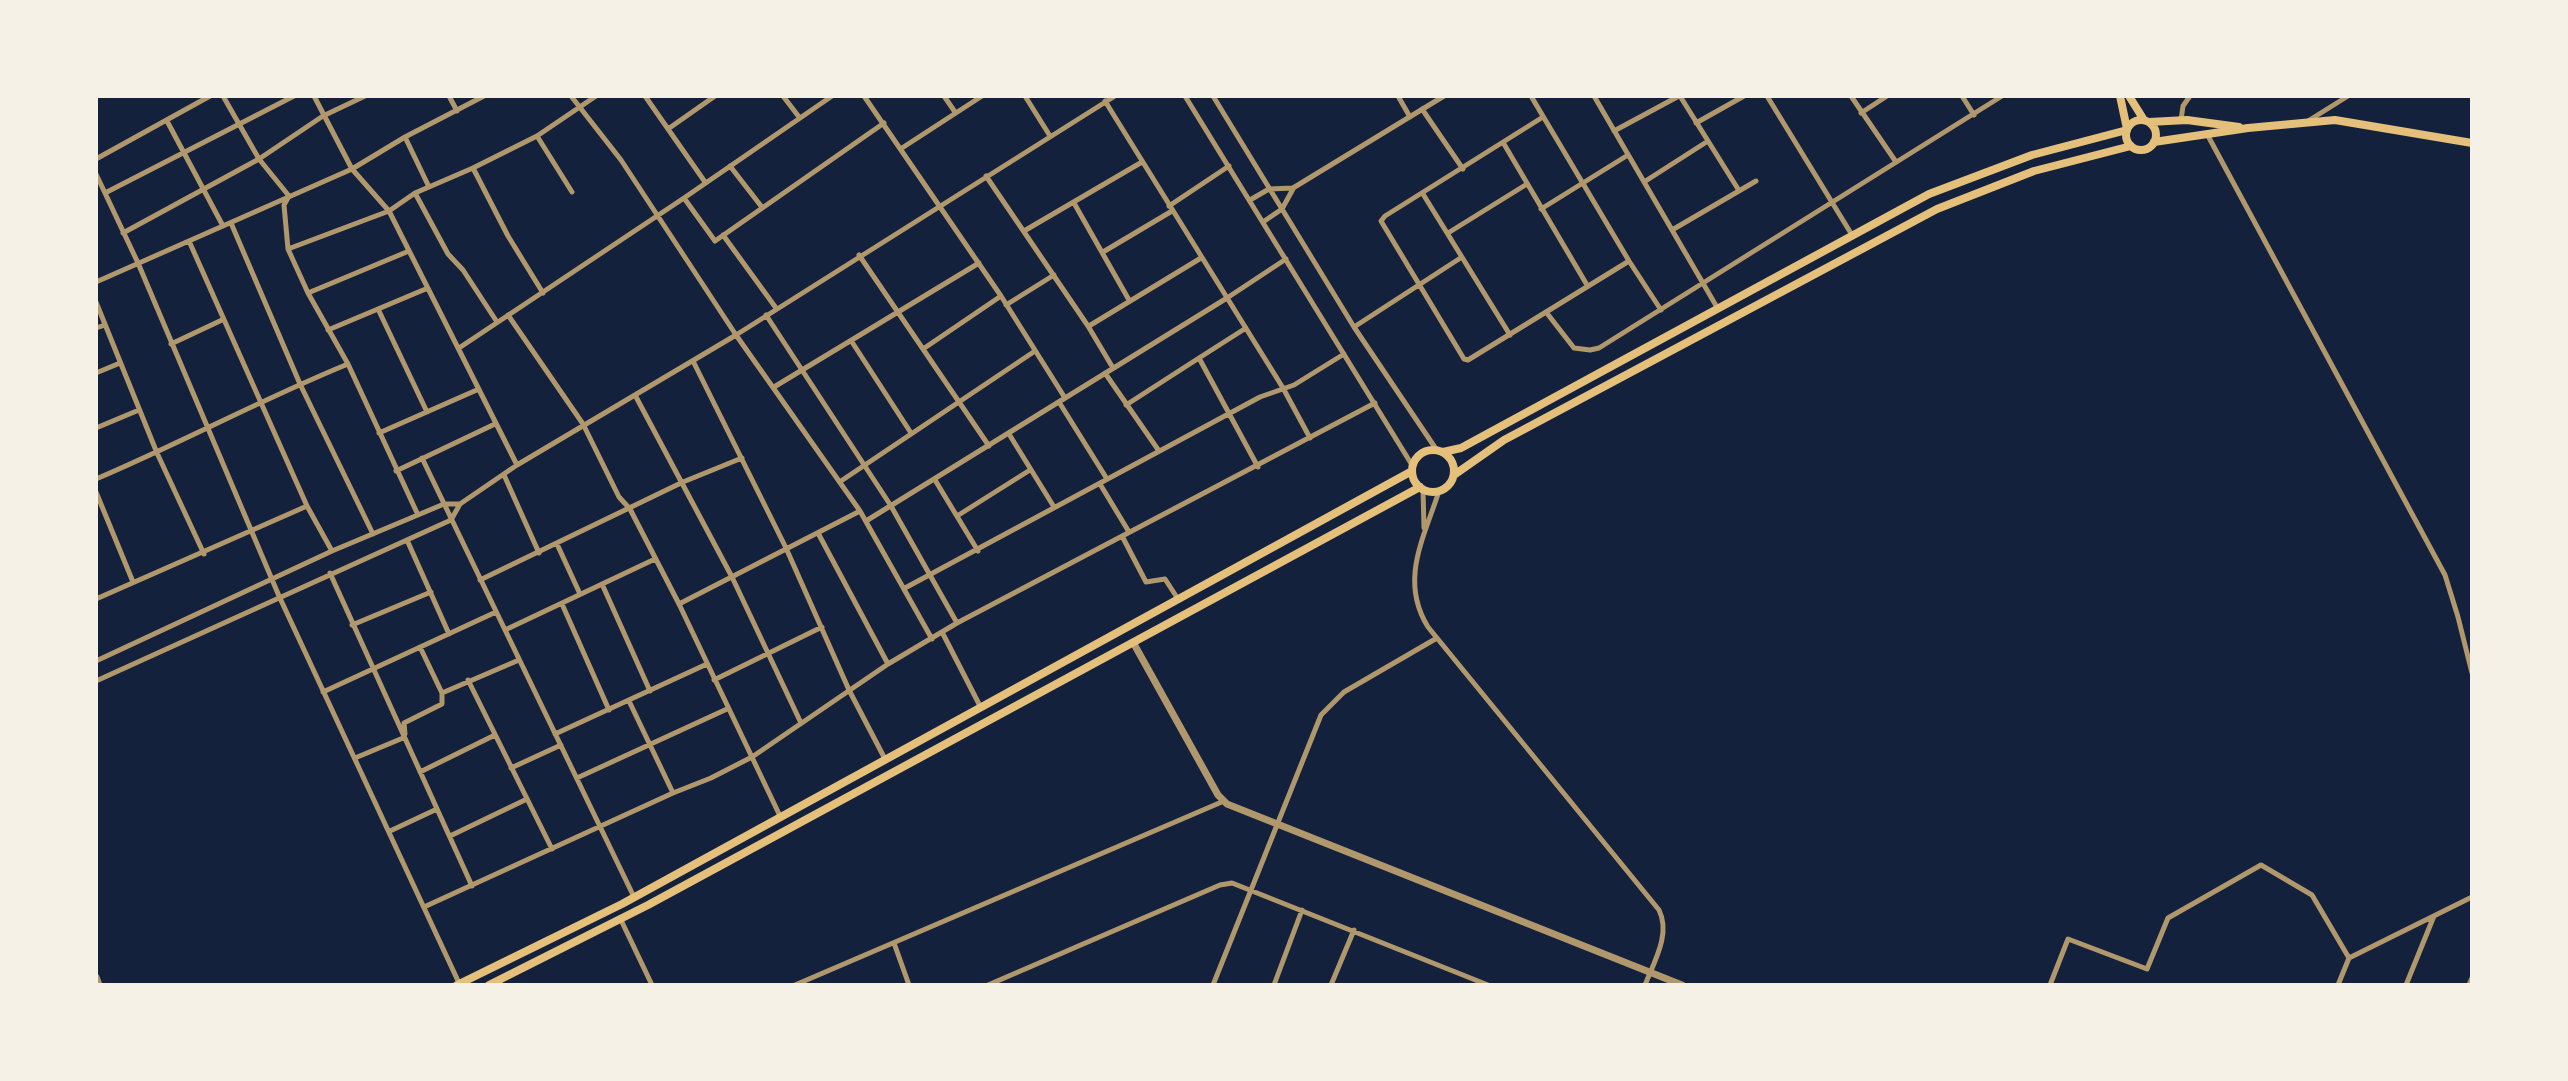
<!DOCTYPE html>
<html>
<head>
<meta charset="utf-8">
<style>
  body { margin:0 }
  #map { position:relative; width:2568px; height:1081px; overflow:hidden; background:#14213d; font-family:"PT Sans Narrow",sans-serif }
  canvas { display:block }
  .frame { position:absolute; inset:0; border:98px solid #f6f1e7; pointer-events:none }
</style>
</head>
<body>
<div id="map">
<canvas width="2568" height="1081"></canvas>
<div class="frame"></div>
</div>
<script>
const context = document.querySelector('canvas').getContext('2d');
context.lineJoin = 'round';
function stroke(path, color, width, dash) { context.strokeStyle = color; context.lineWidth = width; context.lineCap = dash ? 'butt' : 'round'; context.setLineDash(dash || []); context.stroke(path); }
stroke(new Path2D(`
  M223,96L259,159L289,196L284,205L288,249L308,293L348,364L418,515
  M314,96L352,169L389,211L517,465
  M449,96L457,111
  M571,96L621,160L736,335L860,511L932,639
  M645,96L705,182
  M783,96L799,117
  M864,96L1001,296L1065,398
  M944,96L955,112
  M1025,96L1050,136
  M1185,96L1412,465
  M1213,96L1354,327L1436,449
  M1398,96L1410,117
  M1531,96L1629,261L1661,310
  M1594,96L1718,309
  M1680,96L1738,189
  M1767,96L1852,235
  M1851,96L1896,162
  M1962,96L1974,115
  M1105,101L1283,388L1310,438
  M1422,109L1463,169
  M1861,113L1887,96
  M1543,117L1385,216L1381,221L1464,359L1468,360L1629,261
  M2181,120L2183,106L2190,96
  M167,121L223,226
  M2308,121L2348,96
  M1696,123L1744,96
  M668,129L715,96
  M1614,131L1679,96
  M2207,134L2445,575L2458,617L2472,673
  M537,136L572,192
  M405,137L429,187
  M1504,144L1587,285
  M902,148L982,96
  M96,159L210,96
  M730,166L761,206
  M473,168L508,236L543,293
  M96,174L138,263L279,596L459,983
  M986,176L1088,326L1113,368
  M1644,182L1708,141
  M105,193L294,96
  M415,193L448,254L463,270L497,322
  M1423,194L1510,335
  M684,198L715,241L884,123
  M1250,200L1269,189L1293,188L1444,96
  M1074,203L1129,300
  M1169,206L1229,166
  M1541,209L1628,155
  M1263,222L1282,209L1293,189
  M231,223L300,384L373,534
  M1672,230L1756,181
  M1024,231L1142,162
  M123,233L259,159L323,116L365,96
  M1448,233L1527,184
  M723,235L776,308
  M189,241L307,506L332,551
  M288,249L389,211L415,193L473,168L537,136L596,96
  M1103,252L1172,211
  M859,255L989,446
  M96,282L352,169L405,137L484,96
  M308,293L409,251
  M96,302L157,453L204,554
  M1006,305L1054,275
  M379,311L427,412
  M1546,312L1574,348L1590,350L1599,348L2002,96
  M508,315L583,424L619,497L630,509L679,604L780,816
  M766,315L891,506L957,623
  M1089,326L1201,258
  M1354,327L1462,257
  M96,328L105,325
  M328,330L428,288
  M852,342L911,433
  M171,344L222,320
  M459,348L684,198L832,96
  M923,349L1001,296
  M1199,358L1246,328
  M693,361L786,548L849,690L885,759
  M96,373L120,363
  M1105,373L1159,451
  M774,387L979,263
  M635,395L732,577L801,723
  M1059,402L1107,479
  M1126,405L1199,358L1258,467
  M96,428L139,410
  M379,433L479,389
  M1009,434L1054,507
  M422,458L634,897
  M396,471L495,424
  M504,475L539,553
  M96,479C181,443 262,399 348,364
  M935,480L978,551
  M841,481L1035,351
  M1100,484L1129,532
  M1423,490L1424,528
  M1439,491C1424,538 1399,580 1428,627L1659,910C1671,934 1654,962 1645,985
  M96,492L133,582
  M957,516L1030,470
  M866,521L1227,298L1286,259
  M818,533L888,664
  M1122,536L1146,582L1165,579L1178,599
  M407,540L449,634
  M557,544L580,594
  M330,573L472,886
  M480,580L683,482L742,458
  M602,584L650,691
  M905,588L1260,397L1294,385L1344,354
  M96,599L307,506
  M562,604L609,710
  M679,604L860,511
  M352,625L431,592
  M505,630L655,559
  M942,632L980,706
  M96,661L332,551L444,504H460
  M468,680L552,849
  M714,680L822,627
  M96,681L451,520L460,504L517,465L736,335L1115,96
  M323,692L496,612
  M442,693L519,660
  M629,701L673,793
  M555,734L707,664
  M355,758L403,738L405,734L404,723L442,704V693L420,647
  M511,768L561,745
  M420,772L495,735
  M577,778L727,709
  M390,831L437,809
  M450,836L527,799
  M424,907L673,793L711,778L752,757L888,664L957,623L1375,403
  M621,920L652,985
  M894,943L909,985
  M795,985L1224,801
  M988,985L1220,885L1232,883L1488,985
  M1213,985L1321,715L1344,692L1437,638
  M1274,985L1302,910
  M1331,985L1354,930
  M2050,985L2068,939L2147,969L2168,918L2261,865L2312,895L2349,958
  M2338,985L2349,958L2472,897
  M2406,985L2434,916
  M2469,985L2472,978`), '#b1986c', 5);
stroke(new Path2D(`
  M1134,644L1218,795L1227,804L1682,985
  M96,977L99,985`), '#b1986c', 7);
stroke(new Path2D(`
  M2120,96L2127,129
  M2129,96L2144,120
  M2126 135a15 15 0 1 1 30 0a15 15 0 1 1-30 0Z
  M2149,122L2187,120L2239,127
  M2154,142L2248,128L2335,120L2472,143
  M1412 471a21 21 0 1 1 42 0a21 21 0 1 1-42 0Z
  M1443,452L1461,448L1929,194L2032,155L2127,130
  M1454,475L1504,440L1937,209L2034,171L2131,146
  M457,985L622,904L1412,471
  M489,985L648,905L1420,487`), '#e5c07b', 8);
</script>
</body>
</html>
